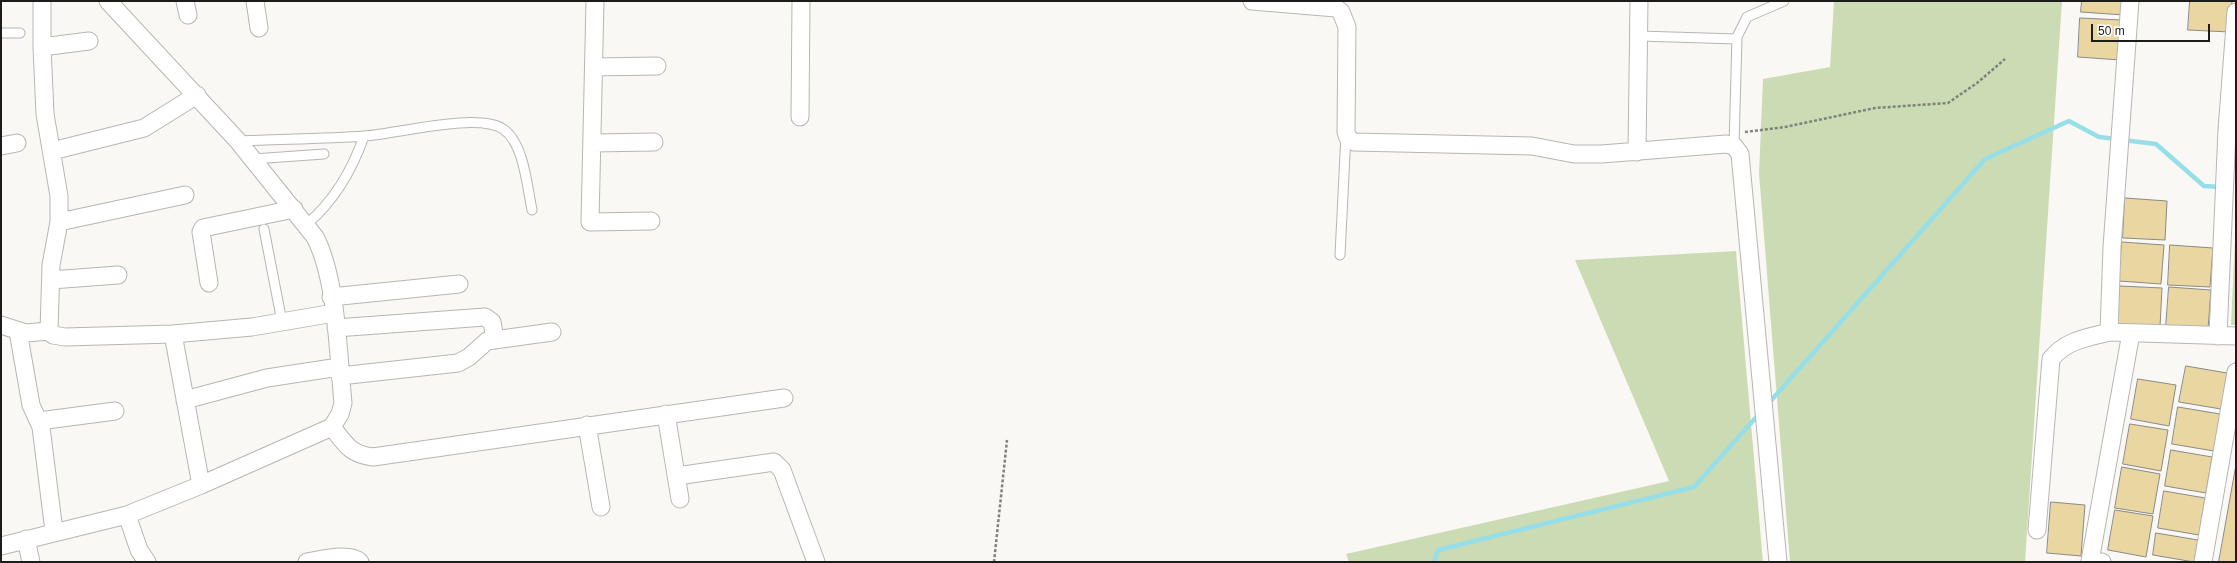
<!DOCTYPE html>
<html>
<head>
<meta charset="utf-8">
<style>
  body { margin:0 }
  #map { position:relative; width:2237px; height:563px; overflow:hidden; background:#faf8f4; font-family:Helvetica,sans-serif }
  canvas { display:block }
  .frame { position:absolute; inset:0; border:2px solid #1c1c1a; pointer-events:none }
  .scale { position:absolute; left:2091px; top:24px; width:119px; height:18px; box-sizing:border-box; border:2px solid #1c1c1a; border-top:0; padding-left:5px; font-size:12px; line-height:14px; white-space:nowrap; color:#1c1c1a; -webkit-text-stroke:3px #fff; paint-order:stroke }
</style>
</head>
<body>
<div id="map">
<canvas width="2237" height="563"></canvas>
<div class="frame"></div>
<div class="scale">50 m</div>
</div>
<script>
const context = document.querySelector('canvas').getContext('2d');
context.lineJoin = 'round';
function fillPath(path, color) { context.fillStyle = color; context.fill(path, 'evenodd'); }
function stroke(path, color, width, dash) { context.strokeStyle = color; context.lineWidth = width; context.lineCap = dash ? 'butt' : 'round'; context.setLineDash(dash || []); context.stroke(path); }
fillPath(new Path2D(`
  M1834,1H2062L2025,562H1790L1759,173L1763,79L1830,67Z
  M2236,218V325H2231Z
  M1736,251L1763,562H1349L1346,554L1669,481L1575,260Z`), '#cbdcb4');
stroke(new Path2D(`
  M2123,140L2156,144L2204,186L2221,187
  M1768,404L1985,159L2069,121L2099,137L2116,139
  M1434,562L1438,550L1694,487L1759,414`), '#96dee8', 4.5);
const building = new Path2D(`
  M2082,1H2124V15L2081,12Z
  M2190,1H2232L2230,32L2188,30Z
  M2080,18L2122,20L2120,60L2078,57Z
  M2125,198L2167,201L2165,240L2123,238Z
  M2122,242L2164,245L2161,284L2119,281Z
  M2170,245L2213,248L2210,287L2168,285Z
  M2120,286L2162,288L2160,327L2117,325Z
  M2169,287L2211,290L2208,329L2166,327Z
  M2186,366L2227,373L2221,409L2179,402Z
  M2138,379L2176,385L2169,426L2131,419Z
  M2178,407L2220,414L2214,451L2172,444Z
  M2130,424L2168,430L2161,471L2123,464Z
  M2171,450L2212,457L2206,493L2165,486Z
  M2236,465V562H2219Z
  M2122,467L2160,474L2153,514L2115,508Z
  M2164,491L2205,498L2199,535L2158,528Z
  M2051,502L2085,505L2081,556L2047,553Z
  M2115,510L2153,516L2146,557L2108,550Z
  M2156,533L2198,540L2194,562L2153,555Z`);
fillPath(building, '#e9d6a0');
stroke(building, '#8b8986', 1);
const service = new Path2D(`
  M1,33H20
  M1639,36L1737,39
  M238,141C280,139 323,139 365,136C397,134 477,112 503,129C524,143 527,186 532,210
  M1734,146L1737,37L1747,17L1784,1
  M253,159L324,154
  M307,224C335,200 352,171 364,136
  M264,229L282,322
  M1340,255L1346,134`);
const minor = new Path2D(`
  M42,1V47L45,114L59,196V222L51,265L49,331L53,335L65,337L173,334L252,327L334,313
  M185,1L188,15
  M255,1L259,28
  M595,1L590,222L651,221
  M1252,1L1336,8L1341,12L1347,27L1346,132L1348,138L1354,142L1532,146L1574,154H1602L1726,144L1734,146L1740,154L1778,562
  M2130,1L2112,247L2109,332L2236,336
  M2236,12L2227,130L2236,131
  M42,47L89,41
  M594,67L657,66
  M800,117L801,1
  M592,143L654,142
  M1,146L17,143
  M52,151L144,128L197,95
  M1637,152L1639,1
  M59,222L185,195
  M51,280L118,275
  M209,283L201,232L203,228L294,209
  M331,297L459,284
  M1,325L26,333L49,331
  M336,328L485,317L492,322L495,339
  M18,331L31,405L41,427L54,531
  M173,334L201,485
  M2218,336L2227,130
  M340,376L458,363L469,357L487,341L552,332
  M185,400L267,378L339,367
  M666,414L680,499
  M39,421L115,411
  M587,425L601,507
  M332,427C346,445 350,454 373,457L784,398
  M677,476L774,462L782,470L816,562
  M127,515L139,550L147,562
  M2037,530L2051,359C2066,340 2087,338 2109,332
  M26,539L31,562
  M1,546L127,515L201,485L332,427L340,414L343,403C338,354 337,279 315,237L238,141L108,1
  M307,562C321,560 349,552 360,562
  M2102,562L2090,561L2131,333
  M2203,562L2236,372`);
stroke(service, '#b7b6b2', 11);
stroke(minor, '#b7b6b2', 19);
stroke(new Path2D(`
  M1745,132L1785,127L1875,108L1948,103L1977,83L2005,59
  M994,562L1007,440`), '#80807d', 2.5, [3, 2]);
stroke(service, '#fff', 9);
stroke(minor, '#fff', 17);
</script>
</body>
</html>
